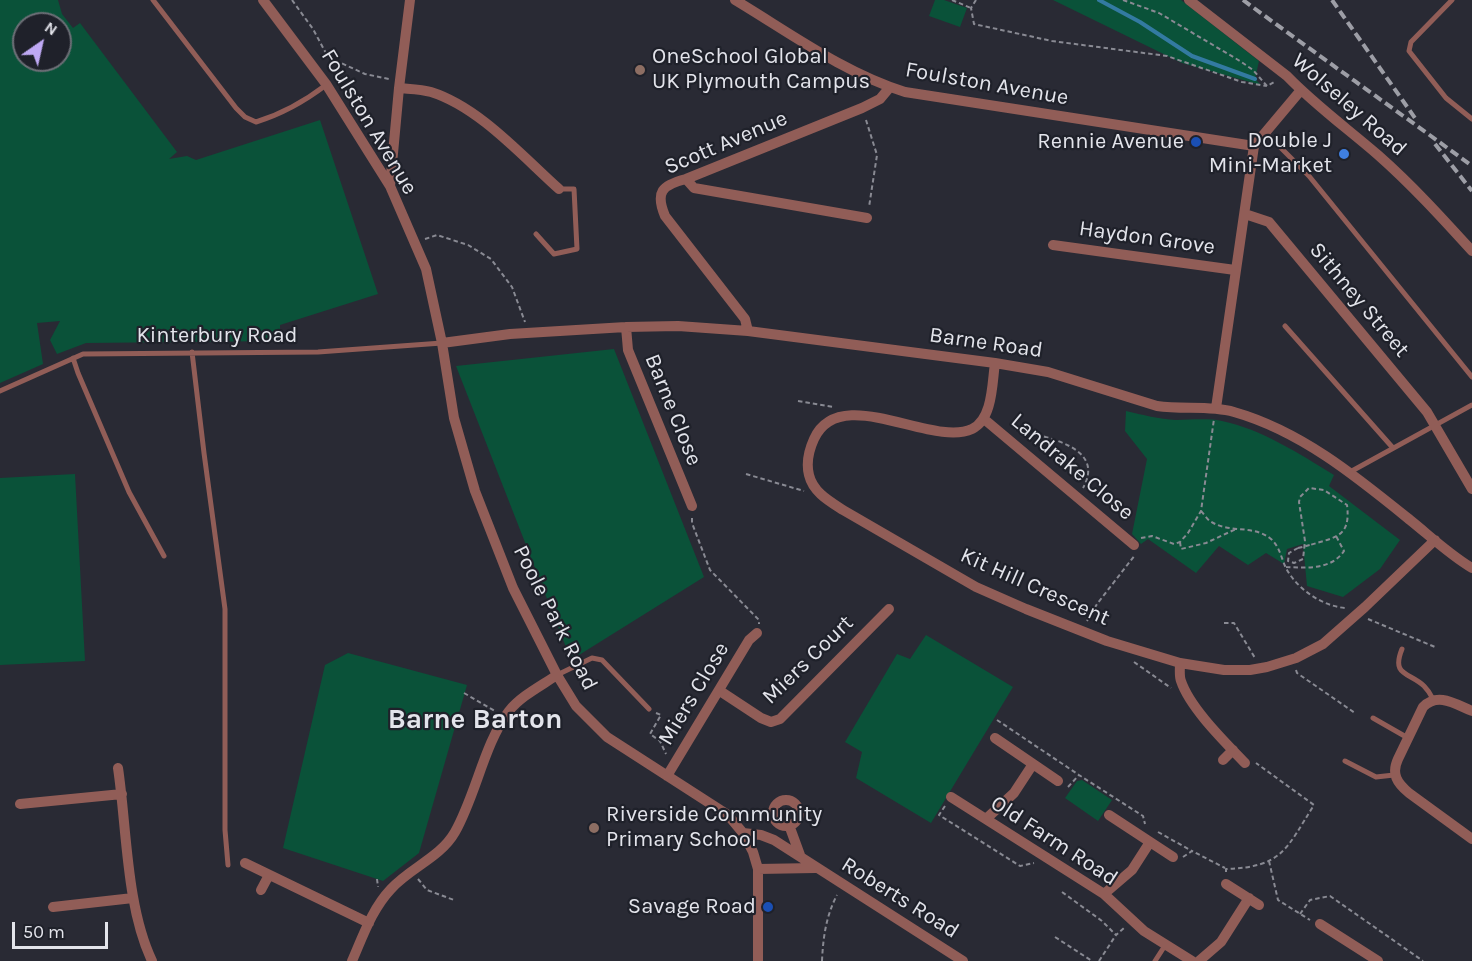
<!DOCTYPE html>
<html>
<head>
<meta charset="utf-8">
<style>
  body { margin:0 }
  #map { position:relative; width:1472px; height:961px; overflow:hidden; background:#292a34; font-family:Karla,sans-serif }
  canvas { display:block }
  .north { position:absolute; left:12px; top:12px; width:60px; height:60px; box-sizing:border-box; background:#1f212a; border:2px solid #6d6f77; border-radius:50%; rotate:34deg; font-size:16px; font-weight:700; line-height:24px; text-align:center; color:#e3e4eb }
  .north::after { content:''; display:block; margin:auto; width:21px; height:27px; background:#bfa9f4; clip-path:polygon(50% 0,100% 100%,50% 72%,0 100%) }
  .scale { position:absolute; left:12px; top:922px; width:96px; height:27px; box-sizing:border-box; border:3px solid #e3e4eb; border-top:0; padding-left:8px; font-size:18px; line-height:21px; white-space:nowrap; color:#e3e4eb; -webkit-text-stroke:4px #1f212a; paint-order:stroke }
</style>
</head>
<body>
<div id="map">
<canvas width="1472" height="961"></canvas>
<div class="north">N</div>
<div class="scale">50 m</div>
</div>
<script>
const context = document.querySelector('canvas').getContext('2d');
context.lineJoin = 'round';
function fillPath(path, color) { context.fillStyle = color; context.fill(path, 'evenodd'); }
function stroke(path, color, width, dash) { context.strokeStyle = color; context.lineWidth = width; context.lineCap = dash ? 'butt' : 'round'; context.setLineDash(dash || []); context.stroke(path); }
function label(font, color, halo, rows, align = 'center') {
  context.font = font + ' Karla,sans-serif'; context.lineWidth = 4.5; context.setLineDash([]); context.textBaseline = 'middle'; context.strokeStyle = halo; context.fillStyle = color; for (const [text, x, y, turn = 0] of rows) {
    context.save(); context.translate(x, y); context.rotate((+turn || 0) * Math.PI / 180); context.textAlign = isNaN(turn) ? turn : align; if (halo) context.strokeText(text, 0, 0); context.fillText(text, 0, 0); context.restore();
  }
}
fillPath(new Path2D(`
  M0,0H58L62,14L73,28L80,23L177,152L169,159L187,156L196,160L320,120L378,294L280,325V341L86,343L57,354L50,340L60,321L37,323L43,364L0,383ZM24,24H60V60H24Z
  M935,0H944L967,8L960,27L929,16Z
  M1053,0H1181L1259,61L1255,79L1261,85L1182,63Z
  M614,349L704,577L571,660L456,366Z
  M1126,411C1143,415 1159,419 1176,420C1191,420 1207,418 1222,421C1261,429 1300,454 1334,475L1329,486L1400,540L1380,569L1343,597L1307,586L1303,544L1287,549L1284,564L1266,553L1248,565L1219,546L1196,573L1148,539L1141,544L1132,534L1147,459L1125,431Z
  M75,474L85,661L0,665V478Z
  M926,635L1013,687L931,823L856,778L862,752L845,742L897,654L910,659Z
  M348,653L467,685L419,853L383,881L283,848L325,665Z
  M1082,780L1112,800L1098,821L1065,798L1077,781Z`), '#0a5239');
stroke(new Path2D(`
  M1099,0L1140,22L1192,56L1255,79`), '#337aa1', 4);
stroke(new Path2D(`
  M292,0L313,29L328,57
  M952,0L971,8
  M976,0L971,8L974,24L1052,41L1167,56L1242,82L1267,86
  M1123,0L1159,13L1240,61L1253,70L1267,86L1276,81
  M321,58L328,57L365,74L389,79
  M866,120L877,155L869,207
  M425,239L437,235L468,245L491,259L512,287L525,322
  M798,401L834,407
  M1015,429C1042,437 1107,445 1083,488
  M746,474L804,491
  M1201,511C1204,514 1207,519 1210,521C1229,534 1253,524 1271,539C1280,547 1281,558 1286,568C1297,589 1322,606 1345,608
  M692,518V523L710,570L759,620V624
  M1141,538L1152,536L1174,544L1180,542L1188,533L1201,511L1214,419
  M1180,542L1181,549L1206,543L1236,529
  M1298,548L1289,553L1288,561L1294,563L1303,559L1305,541L1299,502L1300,497L1309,488L1324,490L1347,505C1351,537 1336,537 1310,545
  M1286,567C1307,568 1331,570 1344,551L1336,536
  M1368,619L1435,647
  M1087,621L1097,604L1135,555
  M1224,623H1234L1255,658
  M1134,662L1171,688
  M1296,670L1297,673L1355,713
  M464,693L495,711
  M656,713L661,715L650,734L660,741L666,754
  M997,720L1079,775
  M1068,787L1079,775L1143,816L1145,824
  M945,806L939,815L1020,866L1034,863
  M1158,832L1192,851
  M1183,857L1192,851L1225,868
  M1269,861L1278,900L1310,920
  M1226,872V869C1283,867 1286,849 1314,805L1256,763
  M377,879L378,887
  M418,879L427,890L454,900
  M1062,892L1102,921L1116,935L1125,927
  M1300,914L1310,900L1330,896L1423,961
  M1055,937L1092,961
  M822,961C823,938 826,916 837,895
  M1099,961L1116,935`), '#898a93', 2, [4.5, 3]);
stroke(new Path2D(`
  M153,0L236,108L245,117L256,122C282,114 305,101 326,85
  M1452,0L1411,42L1409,51L1446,98L1472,119
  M1265,132L1309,176L1472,377
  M536,234L554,254L577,249L574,189H559
  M1285,326L1393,448
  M192,352L204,453L225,609V830L228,865
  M73,358L78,373L129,492L164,556
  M0,391L83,354L318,352L442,343
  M1350,472L1472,405
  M1402,649C1391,676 1409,672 1424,686C1428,690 1431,695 1433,699
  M557,675L592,658L602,660L649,709
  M1373,718L1408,738
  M1345,761L1376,777L1394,775
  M1155,961L1166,944`), '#915d57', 5);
stroke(new Path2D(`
  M263,0L326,84L390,186L426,269L442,343L454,418L475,491L513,588L557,675L576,706L607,737L728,815L743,833L753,852L758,869V961
  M735,0C790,33 844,73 905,92L1254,146
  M1189,0L1287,76C1315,105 1348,129 1378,155C1412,185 1442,218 1472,251
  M399,88C409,89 421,89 431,92C479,107 522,156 559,189
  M686,179L694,188L867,218
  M390,186L399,88L410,0
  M1245,214L1269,222L1427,412L1472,489
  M1053,245L1235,270
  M626,327L628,350L692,506
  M748,331L745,319L665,216C655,192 662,185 686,179L862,108L880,99L890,87
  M442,343L510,334L626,327L678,326L748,331L995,363L1048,372L1157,406C1183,410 1209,405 1234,412C1301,431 1357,477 1410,520C1430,536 1450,555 1472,568
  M995,363C992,383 993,419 972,429C932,448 840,382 814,439C809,450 806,463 809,475C813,492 829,501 843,510L976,587L1026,609L1107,641L1180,663L1224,670H1250L1267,667L1296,658L1323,644L1365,607L1435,540
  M1216,408L1254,146L1301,90
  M984,419L1134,545
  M1180,663C1180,669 1179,676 1181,681C1190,708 1225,742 1245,763
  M720,691L761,718L771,722L780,719L889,609
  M1472,711C1455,704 1438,692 1423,707L1398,759C1391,774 1397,783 1409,793L1472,839
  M995,738L1058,781
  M1223,760L1233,750
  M118,768C127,829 126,906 152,961
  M667,776L749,640L757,633
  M951,797L1104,894L1144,931L1192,961
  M773 813a13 13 0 1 1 26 0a13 13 0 1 1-26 0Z
  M20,804L122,794
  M1109,815L1173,857
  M986,819L1014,793L1033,764
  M789,825L800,855
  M743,833L761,835L774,840L963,961
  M245,863L369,923
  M758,869L815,868
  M1226,884L1259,905
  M261,890L269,875
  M1104,894L1132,870L1150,842
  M53,907L133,898
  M1320,924L1378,961
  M352,961C363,936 372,909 391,889C411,867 440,858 455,832C476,795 484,744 509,711C521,696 541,686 557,675
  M1199,961L1221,942L1249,898`), '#915d57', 10);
stroke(new Path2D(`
  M1243,0C1319,56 1396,110 1472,166
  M1332,0L1415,118
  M1435,144L1472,191`), '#9d9ea6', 4, [9, 4.5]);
stroke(new Path2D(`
  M1298,548L1310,545`), '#898a93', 2, [4.5, 3]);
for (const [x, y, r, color] of [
  [640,70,6,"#8d6e63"],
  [1196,142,6,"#1a4fb4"],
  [1344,154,6,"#3f7fe0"],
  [594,828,6,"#8d6e63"],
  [768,907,6,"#1a4fb4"]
]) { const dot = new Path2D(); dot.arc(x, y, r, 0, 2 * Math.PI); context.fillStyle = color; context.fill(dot); stroke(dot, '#1f212a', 2); }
label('22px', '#e3e4eb', '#1f212a', [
  ["OneSchool Global",652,57,"left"],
  ["UK Plymouth Campus",652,82,"left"],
  ["Double J",1332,141],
  ["Mini-Market",1332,166],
  ["Rennie Avenue",1184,142],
  ["Riverside Community",606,815,"left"],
  ["Primary School",606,840,"left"],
  ["Savage Road",756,907]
], 'right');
label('22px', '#e3e4eb', '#1f212a', [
  ["Foulston Avenue",987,84,10],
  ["Wolseley Road",1349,105,41],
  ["Foulston Avenue",369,122,59],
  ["Scott Avenue",726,143,-23],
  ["Haydon Grove",1147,238,8],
  ["Sithney Street",1359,300,50],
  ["Kinterbury Road",217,336],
  ["Barne Road",986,343,8],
  ["Barne Close",673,410,68],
  ["Landrake Close",1072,467,40],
  ["Kit Hill Crescent",1035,587,24],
  ["Poole Park Road",555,618,63],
  ["Miers Court",808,660,-44],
  ["Miers Close",694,694,-59],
  ["Old Farm Road",1054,841,33],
  ["Roberts Road",900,898,32]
]);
label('bold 28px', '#e3e4eb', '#1f212a', [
  ["Barne Barton",475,720]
]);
</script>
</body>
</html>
